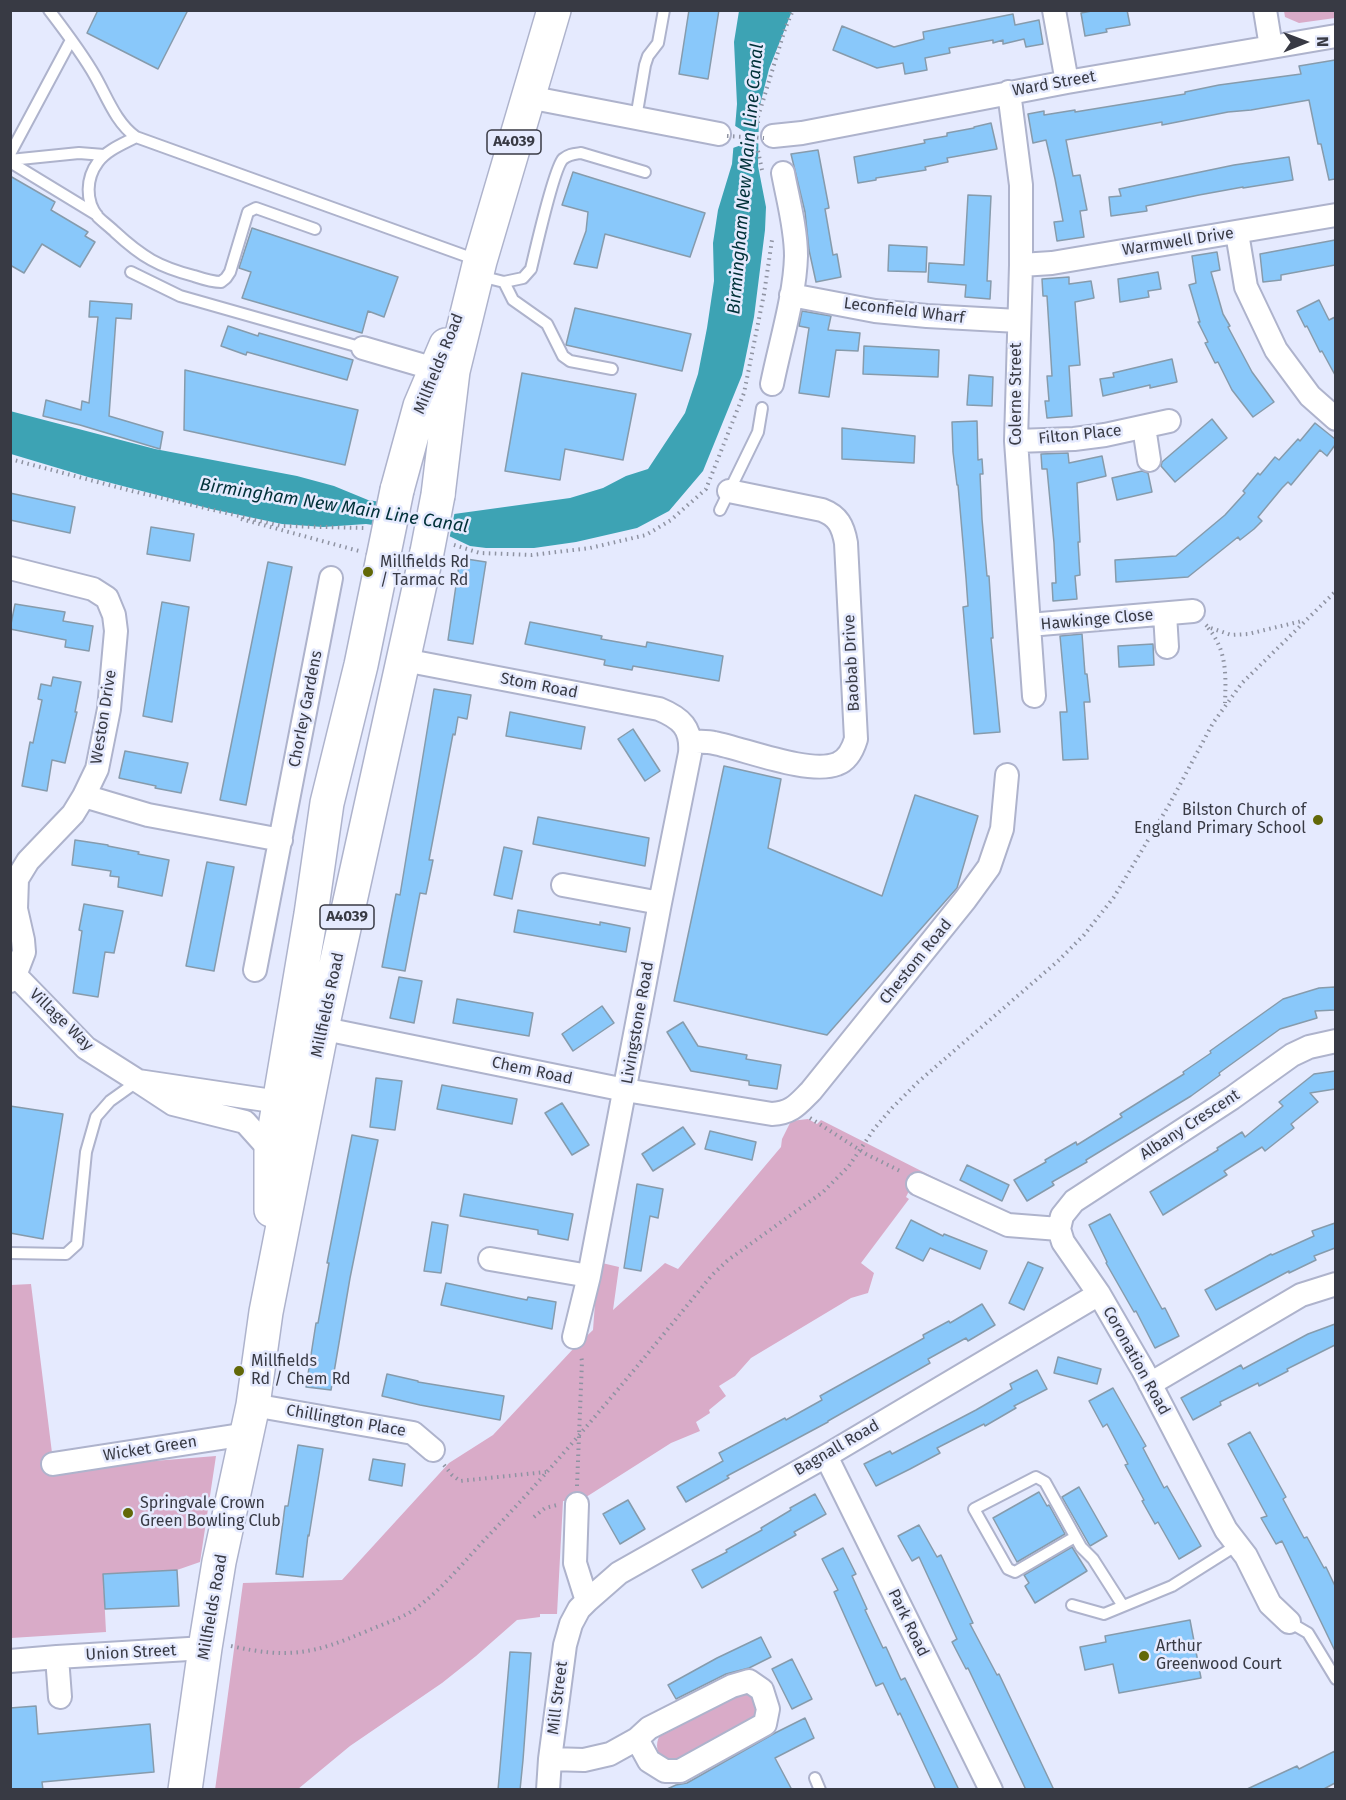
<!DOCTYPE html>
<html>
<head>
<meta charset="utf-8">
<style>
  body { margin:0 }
  #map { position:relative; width:1346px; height:1800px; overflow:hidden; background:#e5eafe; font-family:"Fira Sans",sans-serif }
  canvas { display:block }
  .frame { position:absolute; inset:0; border:12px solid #383a44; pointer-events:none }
  .north { position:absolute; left:1274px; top:12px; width:60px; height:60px; -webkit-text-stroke:4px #e5eafe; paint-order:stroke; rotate:89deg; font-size:16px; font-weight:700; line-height:24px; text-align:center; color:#383a44 }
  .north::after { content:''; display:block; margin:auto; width:21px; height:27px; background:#383a44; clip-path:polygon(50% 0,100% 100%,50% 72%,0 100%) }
</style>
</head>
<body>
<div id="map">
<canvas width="1346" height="1800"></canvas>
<div class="frame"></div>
<div class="north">N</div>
</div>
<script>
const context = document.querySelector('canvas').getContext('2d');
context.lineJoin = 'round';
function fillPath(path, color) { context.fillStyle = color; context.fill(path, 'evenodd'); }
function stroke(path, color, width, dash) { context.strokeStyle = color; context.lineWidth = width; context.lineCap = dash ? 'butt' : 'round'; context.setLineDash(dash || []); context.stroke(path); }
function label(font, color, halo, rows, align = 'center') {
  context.font = font + ' "Fira Sans",sans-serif'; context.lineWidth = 5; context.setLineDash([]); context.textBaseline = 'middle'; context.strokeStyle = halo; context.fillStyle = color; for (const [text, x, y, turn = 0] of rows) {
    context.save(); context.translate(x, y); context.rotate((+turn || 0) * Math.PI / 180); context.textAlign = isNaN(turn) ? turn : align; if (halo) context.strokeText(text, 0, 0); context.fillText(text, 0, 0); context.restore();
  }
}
fillPath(new Path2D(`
  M1284,11H1335V18L1299,23L1285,17Z
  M808,1119L817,1124L821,1120L941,1181L938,1187L916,1177L906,1197L909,1199L861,1263L874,1273L868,1293L851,1298L751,1358L735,1376L719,1386L726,1396L709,1410L710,1413L696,1422L700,1431L671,1443L583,1499L563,1501L557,1614H540V1617L517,1620L476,1656L442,1683L350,1746L298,1789L215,1790L243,1583L342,1580L449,1463L493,1435L574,1348L593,1330L596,1290L602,1263L619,1267L613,1310L665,1263L678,1269L781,1147L782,1139L791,1121Z
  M31,1284L54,1469L216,1456L200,1562L177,1570L103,1574L106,1632L11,1638V1285Z
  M750,1690L762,1713L676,1762L660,1758C655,1745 656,1738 666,1728Z`), '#d9abc8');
fillPath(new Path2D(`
  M739,11H792L769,69L759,109L758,166L766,207L765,230L754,317L742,375L703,471L669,511L637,528L576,542L534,548H486L470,546L449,536L366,524L323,527L282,524L211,509L88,477L11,454L10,411L155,449L297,476L334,486L368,500L454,514L570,498L603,488L626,476L648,469L685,413L698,374L707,328L714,281L713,243L718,210L732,164L737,104L734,42Z`), '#3da3b4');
fillPath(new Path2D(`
  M732,124L745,132H761V144L750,142L730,149Z
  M384,499L455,511L449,540L377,528Z`), '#e5eafe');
const building = new Path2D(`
  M98,10H188L158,69L87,33Z
  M689,10H719L708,79L679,74Z
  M1097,10H1127L1130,25L1106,29L1107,32L1085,36L1081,13Z
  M1013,14L1015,25L1039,20L1043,44L1026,47L1024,39L1003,44V40L993,43V40L949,48L950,53L925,58L927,70L905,74L903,63L877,68L833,50L842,26L894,47L924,39L923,32Z
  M1335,60V179L1329,180L1321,144H1318L1309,100L1251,110L1228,112L1162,125V122L1066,140L1073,176L1080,175L1087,210L1080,211L1084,237L1057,241L1054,222L1063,221L1055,179L1046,140L1033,143L1028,114L1044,111V115L1075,110V112L1185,94V92L1219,85L1301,74L1299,66Z
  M991,123L997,149L947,158L948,162L925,167L926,170L876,178V180L858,183L854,157L925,143L924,140L947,136V133L974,128V127Z
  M818,150L829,208L825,209L833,255L837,254L841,277L816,282L809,250L805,212L791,154Z
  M1289,157L1293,180L1243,188V187L1199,195L1146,206L1147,211L1111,216L1109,197L1121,196L1119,189L1234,165Z
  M573,172L705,213L690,257L605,234L597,268L574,264L586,231L588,212L562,205Z
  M10,176L55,202L51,210L88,232L85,236L95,242L80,267L42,244L24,273L10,265Z
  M968,195L991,196L987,281H991L990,299L965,297L966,285L928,282L929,263L964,265Z
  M252,228L398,277L384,317L368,311L362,333L242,298L251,272L239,268Z
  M1335,240V265L1281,275V280L1263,282L1260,254Z
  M889,245L927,247L926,272L888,271Z
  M1217,252L1220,270L1211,272L1223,314L1230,326L1228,327L1252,372L1274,402L1253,417L1232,390L1218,362L1215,363L1205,343L1208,342L1198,322H1200L1189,285L1196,283L1192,256Z
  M1158,272L1161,289L1148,291L1149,297L1120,302L1118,279Z
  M1069,277V284L1091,281L1094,298L1075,302L1080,365L1069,366L1072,416L1047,418L1045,401H1049L1047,376H1052L1047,296H1043L1042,279Z
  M1319,300L1329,320L1335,317V375L1322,351L1320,352L1307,326L1305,327L1297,311Z
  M90,301L132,304L131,319L116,318L109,416L163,432L160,449L80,425L43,416L46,400L81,410L82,401L89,403L98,317H89Z
  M575,308L691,334L682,371L566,345Z
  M802,311L831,316L828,330L860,333L858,351L836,350L829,397L799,393L809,328L799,326Z
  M228,326L258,336L259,333L353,360L347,380L247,352L246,355L221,346Z
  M864,346L939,350L938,377L863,374Z
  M1172,359L1177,382L1150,388V385L1103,396L1100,379L1114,377L1113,373Z
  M185,370L358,410L345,465L184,430Z
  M522,373L636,394L623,460L565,449L560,480L505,471Z
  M969,375L993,377L992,406L967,405Z
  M1212,419L1227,438L1175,482L1161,466L1162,462Z
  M977,421L978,460L982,459L983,474H980L982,519L987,576H989L993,638H991L1000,732L974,734L963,607L968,606L966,578L958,485H957L953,452L952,422Z
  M1315,423L1335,439V445L1327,456L1320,450L1291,485L1288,482L1282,488L1258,517L1262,521L1254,529L1240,540L1238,537L1188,577L1116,582L1115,560L1176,556L1225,515L1245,493L1243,491L1258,473L1260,475L1275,457L1279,460L1298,439L1300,441Z
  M842,428L915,436L914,463L842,459Z
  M1068,453L1069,463L1102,456L1106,476L1077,483L1080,542H1078L1080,575L1075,576L1077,599L1053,601L1052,583H1056L1054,543L1047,469H1042L1041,454Z
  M1142,471L1148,473L1152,492L1117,500L1112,478Z
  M10,493L75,507L70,533L10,520Z
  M151,527L194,534L190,561L147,554Z
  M460,558L486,562L473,644L448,640Z
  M268,562L292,567L246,805L220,800Z
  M162,602L189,607L172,722L143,716Z
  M15,604L65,612L63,621L93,626L89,651L65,647L66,640L10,629Z
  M530,622L602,636L601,639L646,647L647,642L723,656L719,681L633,666L632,670L604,665L605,660L525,644Z
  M1082,634L1085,674H1087L1090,702H1084L1088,759L1063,760L1060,712H1067L1060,636Z
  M1153,644L1154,665L1119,667L1118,646Z
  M53,677L81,682L75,712H77L65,763L52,760L47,791L22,786L30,742L33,743L42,700L38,699L41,684L51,686Z
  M434,689L471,695L467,719L458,717L455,735L453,734L429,860H433L426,894L420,893L405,971L382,967L396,894L400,895Z
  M510,712L585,727L581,749L506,736Z
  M633,729L660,771L645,781L618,739Z
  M125,751L188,763L181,793L155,788L156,786L119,778Z
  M724,766L781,779L768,848L882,896L915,795L978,816L957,888L827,1035L674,1001Z
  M538,817L649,838L645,866L533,844Z
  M75,840L108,845V846L139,852L138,854L169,860L162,896L118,887L119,877L110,876L111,871L72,865Z
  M504,847L522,851L512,899L494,895Z
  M207,862L234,867L214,971L186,966Z
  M84,904L123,911L114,953L105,952L98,997L73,993L82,931L79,930Z
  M518,910L600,925V922L630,928L626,952L514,932Z
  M399,977L422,981L414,1023L390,1018Z
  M1335,987V1010L1315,1011L1317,1018L1280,1029L1219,1073L1220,1075L1191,1096L1086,1160L1087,1162L1052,1182L1054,1185L1027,1201L1014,1180L1046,1162L1045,1160L1076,1142L1077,1145L1122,1117L1120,1114L1184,1074L1183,1072L1211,1053L1210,1051L1283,999L1319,988Z
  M457,999L533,1013L529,1036L453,1023Z
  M602,1006L614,1023L573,1051L562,1034Z
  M683,1022L698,1046L747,1055L746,1059L781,1065L777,1089L749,1085V1081L691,1071L667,1032Z
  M1335,1071V1089L1310,1093L1318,1102L1291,1124L1294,1128L1265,1151L1262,1147L1224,1171L1227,1175L1163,1215L1150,1192L1218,1150L1217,1148L1242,1132L1245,1137L1283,1106L1279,1102L1314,1074Z
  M376,1078L402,1081L395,1130L370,1127Z
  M442,1085L517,1099L512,1124L437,1109Z
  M562,1103L589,1145L572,1155L545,1113Z
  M10,1106L63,1114L43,1239L10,1233Z
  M683,1127L695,1144L653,1171L642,1154Z
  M710,1131L756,1142L752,1160L705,1149Z
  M352,1135L378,1140L350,1278L331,1390L306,1387L316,1323H318L329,1263H327Z
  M967,1165L1009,1185L1002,1201L960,1180Z
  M637,1184L663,1189L658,1218L650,1216L641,1271L624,1268Z
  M464,1194L573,1214L568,1240L538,1234V1230L460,1216Z
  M1110,1214L1162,1309L1165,1308L1179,1336L1155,1348L1136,1311L1134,1312L1106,1263L1107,1262L1089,1225Z
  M911,1220L943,1236L944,1234L987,1251L980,1269L930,1248L923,1261L896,1248Z
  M432,1222L448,1225L441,1273L424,1271Z
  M1335,1223V1248L1314,1256L1316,1260L1289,1273V1271L1216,1310L1205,1290L1271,1254L1272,1255L1314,1236L1312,1231Z
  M1028,1262L1043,1268L1024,1310L1009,1303Z
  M446,1283L527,1300L528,1297L556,1302L552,1329L441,1305Z
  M982,1304L995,1325L968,1341L966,1338L928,1359L930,1363L828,1421V1422L727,1476L729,1478L686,1502L677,1487L723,1461L719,1453L785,1418L786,1420L822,1400L820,1396L924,1338L923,1335L949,1321L950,1323Z
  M1335,1324V1345L1287,1369L1288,1371L1259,1386L1258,1383L1220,1402L1221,1405L1193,1420L1181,1398L1241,1365L1243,1369L1308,1334Z
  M1058,1357L1101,1369L1097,1384L1054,1373Z
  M1037,1370L1047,1389L1014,1406L1016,1408L985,1426L984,1424L937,1448L940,1453L910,1469L876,1486L864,1464L890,1451L892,1454L976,1410L1012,1389L1010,1384Z
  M387,1374L418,1381V1382L504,1396L500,1420L420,1405L382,1396Z
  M1113,1388L1146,1446L1143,1448L1164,1488L1167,1486L1201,1546L1179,1559L1158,1522L1155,1524L1142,1501L1144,1500L1125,1465L1128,1464L1107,1424L1103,1427L1089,1401Z
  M1250,1432L1286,1497L1283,1499L1304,1538L1307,1537L1324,1568L1326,1567L1335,1586V1651L1282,1541L1276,1544L1261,1518L1267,1516L1228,1444Z
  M298,1445L323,1449L309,1536L308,1535L303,1577L276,1574L285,1506H288Z
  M373,1459L405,1464L402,1486L369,1480Z
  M1079,1487L1107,1536L1090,1546L1062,1497Z
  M1039,1492L1047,1506L1049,1505L1065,1534L1017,1562L993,1518Z
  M815,1494L826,1514L794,1532L796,1535L702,1588L692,1570L727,1552L726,1550L762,1530L761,1528L791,1510L790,1508Z
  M628,1500L645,1529L620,1544L603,1514Z
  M919,1525L937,1557L941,1555L973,1623L970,1624L997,1675L999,1674L1054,1790H1026L1019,1775L968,1668L966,1669L952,1642L957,1639L919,1557L912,1561L898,1536Z
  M1072,1547L1087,1571L1035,1603L1025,1586L1029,1583L1024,1575Z
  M843,1548L856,1574L852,1576L867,1609L865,1610L883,1648L886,1647L901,1680L905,1678L959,1790H936L900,1713L898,1715L883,1683L876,1686L834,1592L838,1590L822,1559Z
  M177,1570L179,1606L105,1609L103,1574Z
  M1190,1620L1201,1678L1119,1693L1113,1664L1085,1670L1080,1647L1106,1642L1105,1636Z
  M761,1637L771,1657L749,1668L726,1674L676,1699L668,1685L717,1658Z
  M510,1652L531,1653L523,1760L520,1790H498Z
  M792,1659L812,1699L792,1709L772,1669Z
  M36,1706L38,1734L150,1724L154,1772L42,1782L43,1790H10V1708Z
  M805,1718L814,1738L775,1758L792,1790H665L676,1785L687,1783L775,1733Z
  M1335,1751V1783L1322,1790H1245L1297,1766L1299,1769Z`);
fillPath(building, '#89c8fa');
stroke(building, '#869bac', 1.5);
const lane = new Path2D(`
  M49,10C65,31 82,53 95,76C107,97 116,123 136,137L477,260
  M636,118L645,65L648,56L658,43L664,10
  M136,137C123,144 107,150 98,162C86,178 85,201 98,217C103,222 110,227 115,232C142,257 159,267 194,276C203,279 212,282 221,282L226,278L230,272L248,212L256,208L315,229
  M10,154L71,40
  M10,160L79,153L104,155
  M10,162L97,215
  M131,272L180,296L363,348
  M480,276L504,282L513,300L547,324L563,356L570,361L612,369
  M504,282L523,278L531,269C535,252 554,168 563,159C569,154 574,154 581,153L645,172
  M720,510L758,432L762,408
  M10,1253L66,1254L77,1244L86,1152L96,1117L110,1101L138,1081
  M1075,1537L1015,1572L1008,1569L974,1509L1036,1477L1045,1482L1081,1547L1093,1559L1123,1606
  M1072,1605L1104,1614L1172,1586L1237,1545
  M1289,1622L1308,1633L1336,1679
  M815,1778L820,1790`);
const street = new Path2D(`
  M1054,10L1067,82
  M1265,10L1271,47
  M1009,92L1021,185V265L1016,441L1034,696
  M528,97L719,134
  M773,136L802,133L1067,82L1336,36
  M1237,233L1246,287L1276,350L1310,396L1336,419
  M1021,265L1052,263L1336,215
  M791,295L875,311L927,316L1018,321
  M363,348L435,369
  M772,384C780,344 795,296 796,256C796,228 788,200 783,173
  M1144,427L1149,460
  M1016,441L1074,439L1105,435L1169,421
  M10,568L93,589L107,598L114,615L116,631L109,709L97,769L84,796L73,814L28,861L17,879L16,909L23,940L24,952L14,978L10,981
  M1165,614L1167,647
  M1029,625L1193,611
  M404,660L659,709C681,718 692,728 690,753L660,903L589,1276L574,1337
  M691,742C698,742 707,741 714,743C745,749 809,775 837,764C848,760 853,749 856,739L846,543C843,526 838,516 822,510L729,491
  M84,796L148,815L281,840
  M563,885L660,903
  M255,970L331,578
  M14,978H18L86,1048L138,1081
  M310,1026L625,1090L772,1114C792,1113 798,1104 811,1091L965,900L989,867L1002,829L1007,775
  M271,1151L245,1122L173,1104L138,1081L279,1102
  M918,1184L1008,1225L1059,1229
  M490,1259L589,1276
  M1150,1384L1301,1295L1336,1284
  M253,1405L413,1433L433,1450
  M826,1456L991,1790
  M53,1464L247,1434
  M577,1504L575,1563L587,1601
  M1289,1622L1270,1604L1246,1556L1226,1530L1143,1370L1099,1294L1063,1242L1059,1229L1062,1216L1074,1201L1232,1098L1292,1055L1309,1047L1336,1041
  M57,1657L60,1697
  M10,1661L57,1657L205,1648
  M550,1759L584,1760L610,1754L637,1739L649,1728L732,1686L749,1681L762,1690L768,1709L765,1724L680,1771H665L649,1761L637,1739
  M548,1790L550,1759L565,1645L571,1624L579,1609L587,1601L619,1573L826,1456L1099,1294`);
const primary = new Path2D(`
  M397,490L420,406L446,345
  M438,495L453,371L480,261L554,10
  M271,1210V1151L311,914L327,803L361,665L383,558
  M185,1790L205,1648L219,1562L253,1405L266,1312L289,1195L322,1028L427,552`);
stroke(lane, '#aeb3cc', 14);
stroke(street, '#aeb3cc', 26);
stroke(primary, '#aeb3cc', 36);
stroke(new Path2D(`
  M758,123V117L785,29L793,10
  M758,151L762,170
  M10,459L132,491L282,526L364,528
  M241,519L359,551
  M454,545L480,553L532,555L590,548L646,535L671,520L706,489L744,393L764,294L772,240
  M1206,625L1208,627L1231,635L1248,634L1302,621
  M1208,628C1227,650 1226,675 1225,703
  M810,1118L866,1154L902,1172
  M444,1465L452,1475L460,1481L546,1472
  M577,1486L582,1361L581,1356
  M534,1517L545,1508L557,1505
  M231,1646C289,1659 313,1654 367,1631C381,1625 396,1620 409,1613C440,1593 465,1560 490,1534C569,1451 640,1363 712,1275L728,1260L823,1192L849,1166L874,1129L892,1108L918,1082L1058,961L1084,935L1114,897L1169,805L1213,723L1242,683L1336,591`), '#8f93a2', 4, [1.5, 4.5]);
stroke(lane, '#fff', 10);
stroke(street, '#fff', 22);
stroke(primary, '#fff', 33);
const primaryBridge = new Path2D(`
  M427,552L438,495
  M383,558L397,490`);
stroke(primaryBridge, '#aeb3cc', 36, []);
stroke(new Path2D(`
  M727,136L764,138`), '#8f93a2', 4, [1.5, 4.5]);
stroke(primaryBridge, '#fff', 33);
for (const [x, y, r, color] of [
  [368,572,6,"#626808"],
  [1318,820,6,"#626808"],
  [239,1371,6,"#626808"],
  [128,1513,6,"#626808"],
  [1144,1656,6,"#626808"]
]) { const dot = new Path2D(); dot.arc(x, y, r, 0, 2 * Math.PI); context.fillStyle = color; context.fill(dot); stroke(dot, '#e5eafe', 2); }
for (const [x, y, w] of [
  [514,142,54],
  [347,917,54]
]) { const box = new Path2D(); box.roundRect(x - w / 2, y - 12, w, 24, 4.5); context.fillStyle = '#e5eafe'; context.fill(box); stroke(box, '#383a44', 1.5); }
label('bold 15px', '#383a44', null, [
  ["A4039",514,142],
  ["A4039",347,917]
]);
label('16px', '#383a44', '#e5eafe', [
  ["Ward Street",1054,84,-10],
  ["Warmwell Drive",1178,242,-9],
  ["Leconfield Wharf",904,311,7],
  ["Millfields Road",439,364,-68],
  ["Colerne Street",1017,394,-90],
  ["Filton Place",1080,435,-6],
  ["Hawkinge Close",1097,620,-5],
  ["Baobab Drive",852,663,-93],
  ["Stom Road",539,686,11],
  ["Chorley Gardens",306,709,-79],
  ["Weston Drive",104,717,-81],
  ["Chestom Road",916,962,-51],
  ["Millfields Road",328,1005,-78],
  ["Village Way",61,1020,44],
  ["Livingstone Road",638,1023,-80],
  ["Chem Road",532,1071,12],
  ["Albany Crescent",1190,1125,-33],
  ["Coronation Road",1136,1361,61],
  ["Chillington Place",346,1421,10],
  ["Bagnall Road",837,1448,-30],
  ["Wicket Green",150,1449,-9],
  ["Millfields Road",213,1607,-80],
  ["Park Road",908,1623,64],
  ["Union Street",131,1653,-3],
  ["Mill Street",558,1698,-83]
]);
label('16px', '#383a44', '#e5eafe', [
  ["Millfields Rd",380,563],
  ["/ Tarmac Rd",380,581],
  ["Bilston Church of",1306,811,"right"],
  ["England Primary School",1306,829,"right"],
  ["Millfields",251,1362],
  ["Rd / Chem Rd",251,1380],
  ["Springvale Crown",140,1504],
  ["Green Bowling Club",140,1522],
  ["Arthur",1156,1647],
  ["Greenwood Court",1156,1665]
], 'left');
label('italic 18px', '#003138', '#e5eafe', [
  ["Birmingham New Main Line Canal",746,179,-85],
  ["Birmingham New Main Line Canal",334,506,9]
]);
</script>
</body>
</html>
